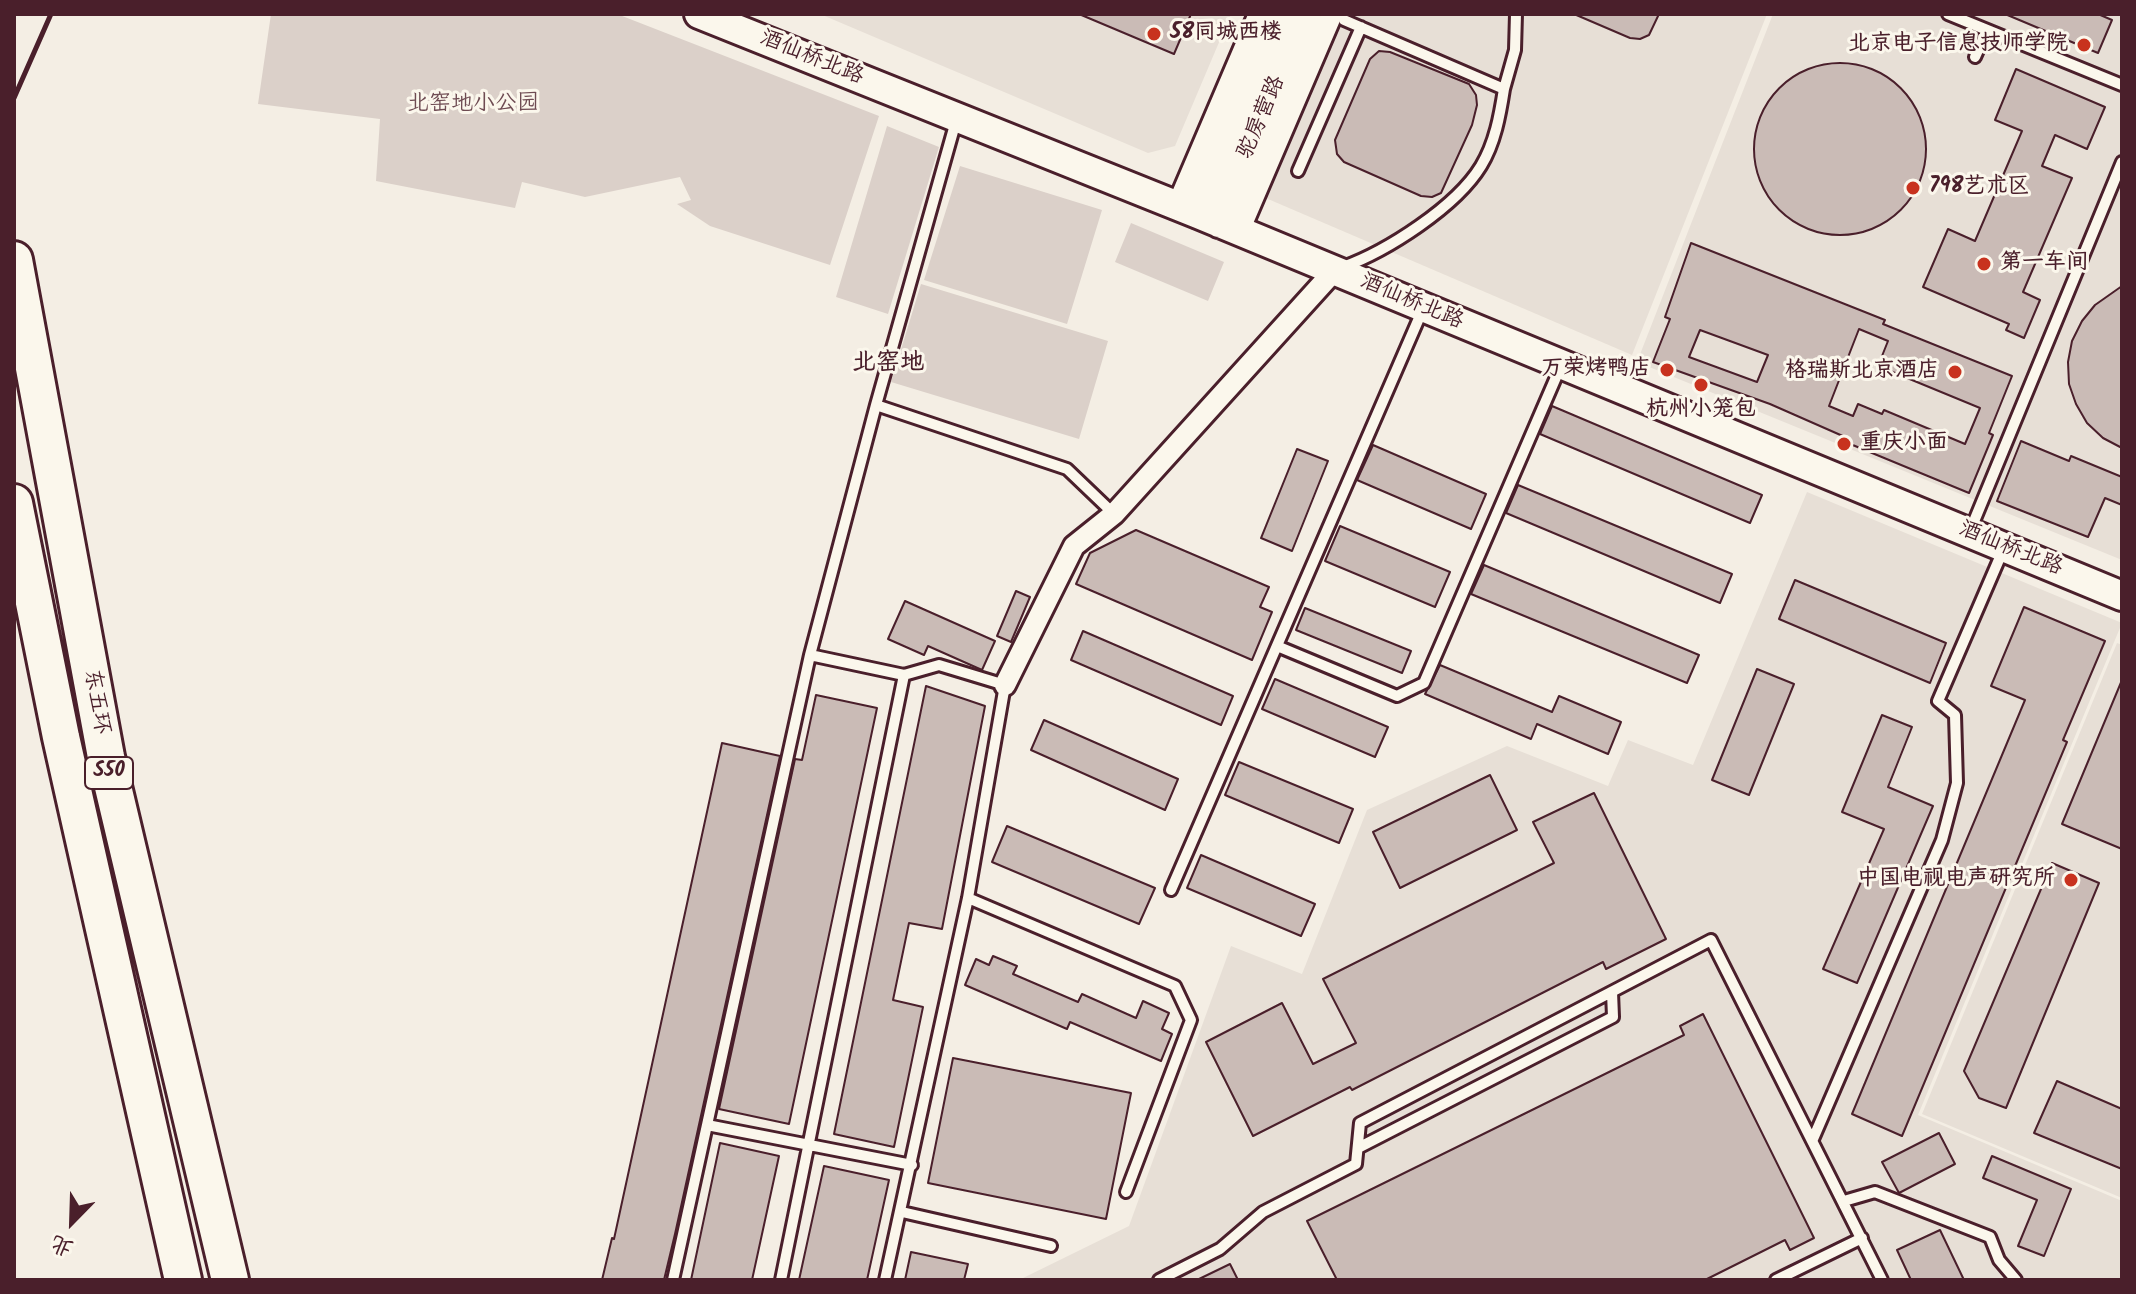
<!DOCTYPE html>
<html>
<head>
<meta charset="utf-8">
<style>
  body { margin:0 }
  #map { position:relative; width:2136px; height:1294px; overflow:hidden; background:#f4eee4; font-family:Kalam,"LXGW WenKai TC",sans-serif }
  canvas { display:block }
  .frame { position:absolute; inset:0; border:16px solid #4a1f2b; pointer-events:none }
  .north { position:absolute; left:32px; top:1182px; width:80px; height:80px; -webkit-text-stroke:6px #fbf7ec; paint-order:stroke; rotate:203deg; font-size:22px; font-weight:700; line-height:32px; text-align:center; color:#4a1f2b }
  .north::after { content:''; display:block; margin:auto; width:28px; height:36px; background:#4a1f2b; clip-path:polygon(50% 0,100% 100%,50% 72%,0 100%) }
</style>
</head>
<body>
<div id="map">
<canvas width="2136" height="1294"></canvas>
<div class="frame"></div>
<div class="north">北</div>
</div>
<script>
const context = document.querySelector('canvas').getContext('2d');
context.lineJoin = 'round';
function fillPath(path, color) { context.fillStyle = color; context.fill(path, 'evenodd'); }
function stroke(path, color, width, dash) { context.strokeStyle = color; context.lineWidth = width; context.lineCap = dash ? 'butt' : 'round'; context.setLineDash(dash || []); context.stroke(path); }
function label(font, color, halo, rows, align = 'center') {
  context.font = font + ' Kalam,"LXGW WenKai TC",sans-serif'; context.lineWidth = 6; context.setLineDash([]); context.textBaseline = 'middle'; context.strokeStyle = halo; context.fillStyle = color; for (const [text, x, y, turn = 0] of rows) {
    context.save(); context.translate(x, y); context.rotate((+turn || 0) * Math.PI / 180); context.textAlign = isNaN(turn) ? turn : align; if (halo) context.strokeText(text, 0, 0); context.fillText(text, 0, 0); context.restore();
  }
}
fillPath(new Path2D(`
  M820,14H1231L1175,146L1148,153Z
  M1337,14H1767L1632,355L1261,196Z
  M1773,14H2122V560L1637,362Z
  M1807,492L2122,623L1918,1115L2122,1201V1280H1019L1129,1226L1231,946L1302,974L1367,810L1507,746L1608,786L1628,740L1693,765Z
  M2117,643L2122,645V1198L1922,1114Z`), '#e7dfd6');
fillPath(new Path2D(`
  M271,14H617L879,116L830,265L710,226L677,204L691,200L680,177L585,197L522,182L515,208L376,181L380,119L258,104Z
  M887,126L939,147L888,314L836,297Z
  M960,166L1102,210L1067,324L924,280Z
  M1131,223L1224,262L1208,301L1115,262Z
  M921,284L1108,341L1079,439L891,382Z`), '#dbd0c9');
const building = new Path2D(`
  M1079,14H1191L1174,54Z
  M1574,14H1659L1649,35L1640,39L1630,38Z
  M2005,14H2098L2112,20L2098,53Z
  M1379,51L1390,52L1469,84L1476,95L1477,105L1472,125L1441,193L1432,197L1421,196L1344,162L1337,154L1335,140L1370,59Z
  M1754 149a86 86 0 1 1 172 0a86 86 0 1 1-172 0Z
  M2016,69L2105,107L2087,149L2055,135L2042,166L2072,178L2023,292L2040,300L2024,338L2006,330L2009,324L1923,287L1948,229L1975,241L2022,131L1995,120Z
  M1691,243L1885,320L1883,324L2012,376L1989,433L1993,435L1969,493L1843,441L1845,437L1770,404L1653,362L1670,319L1665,317ZM1859,329L1888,341L1878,366L1980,408L1965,444L1884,410L1882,414L1858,404L1853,416L1829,406ZM1700,330L1768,355L1757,382L1689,357Z
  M2122,286V448L2103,438L2087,423L2076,404L2069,384L2068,362L2072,341L2082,321L2095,305Z
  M1552,406L1762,495L1750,523L1540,434Z
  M2021,441L2069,461L2071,456L2122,477V505L2105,498L2088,537L1997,501Z
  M1373,445L1486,494L1471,529L1357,480Z
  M1297,449L1328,461L1292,551L1261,538Z
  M1518,485L1732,574L1720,603L1506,513Z
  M1340,526L1450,572L1435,607L1325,561Z
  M1136,530L1269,587L1260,607L1272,612L1252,660L1076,584L1090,553Z
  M1484,565L1699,655L1687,683L1471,594Z
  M1795,580L1946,643L1930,683L1779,619Z
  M1016,591L1030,597L1011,642L997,636Z
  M905,601L995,641L982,670L928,646L924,655L888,639Z
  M2024,607L2105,641L2063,740L2067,742L1902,1136L1852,1114L2025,700L1991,686Z
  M1305,608L1411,651L1402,673L1296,630Z
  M1083,631L1233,696L1221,725L1071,660Z
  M1440,665L1552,712L1559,696L1621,722L1608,754L1537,724L1531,739L1425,694Z
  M1757,669L1794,684L1749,795L1712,780Z
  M1275,679L1388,727L1375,757L1262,709Z
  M2122,680V849L2062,824Z
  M926,686L985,706L942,929L909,923L893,1000L923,1007L894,1147L834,1134Z
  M816,695L877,708L789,1124L719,1109L795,759L802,760Z
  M1882,715L1912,727L1888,787L1933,806L1857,983L1823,969L1884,829L1842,812Z
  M1044,720L1178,779L1165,810L1031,750Z
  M722,743L780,756L675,1234L664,1280H602L612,1238L614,1239Z
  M1239,762L1353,809L1339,843L1225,795Z
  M1490,775L1517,830L1400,888L1373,832Z
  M1594,793L1666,939L1606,969L1603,962L1352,1090L1350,1087L1253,1136L1206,1042L1282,1003L1313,1064L1356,1043L1323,979L1554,863L1533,822Z
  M1007,826L1155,888L1139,924L992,862Z
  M1201,855L1315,904L1301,936L1187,888Z
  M2052,863L2099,883L2006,1108L1979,1098L1964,1071Z
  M993,956L1017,966L1013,974L1078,1002L1082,994L1136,1018L1143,1001L1169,1013L1162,1029L1172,1034L1161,1061L1070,1022L1067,1029L965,985L976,959L989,965Z
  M1703,1014L1814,1238L1790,1250L1785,1240L1705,1280H1337L1307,1221L1684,1035L1680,1026Z
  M953,1058L1131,1093L1106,1219L928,1183Z
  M2057,1081L2122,1109V1169L2034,1133Z
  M1939,1133L1955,1164L1899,1193L1882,1162Z
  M720,1143L779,1156L752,1280H691Z
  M1992,1156L2071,1189L2044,1256L2018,1246L2037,1200L1983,1178Z
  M824,1166L889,1180L867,1280H799Z
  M1940,1230L1964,1280H1911L1897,1250Z
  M911,1252L968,1264L964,1280H905Z
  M1230,1264L1238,1280H1197Z`);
fillPath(building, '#cabbb6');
stroke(building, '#4a1f2b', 2);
const lane = new Path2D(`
  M1948,14L2122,85
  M1975,57L1987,30
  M1504,89L1515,50L1516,14
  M1298,171L1361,27
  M1343,267C1387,251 1456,207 1481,166C1495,143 1500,115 1504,89L1344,20
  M876,405L1067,469L1114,514
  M1970,531L2122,162
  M1277,646L1397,696L1424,683L1560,368
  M810,655L904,675L939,665L1005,685L968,898L885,1280
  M1171,890L1423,309
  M968,898L1175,986L1191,1020L1126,1192
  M707,1125L912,1165
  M1813,1139L1942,840L1957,783L1955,715L1938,701L2004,548
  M1358,1148L1613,1017L1612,992
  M1844,1201L1875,1192L1990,1237L1999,1260L2016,1280
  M902,1212L1051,1246
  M673,1280L810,655L876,405L956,121
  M781,1280L904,675
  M1159,1280L1220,1249L1263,1212L1356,1164L1360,1123L1711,940L1882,1280
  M1776,1280L1862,1238`);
const street = new Path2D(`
  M1177,206L1259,14
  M1239,231L1332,14
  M1005,685L1074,546L1114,514L1334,271`);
const secondary = new Path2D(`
  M699,14L1198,214L2122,596
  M1198,214L1282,14
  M1219,223L1307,14`);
const highway = new Path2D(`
  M14,260L106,757L230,1280
  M14,503L61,737L183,1280`);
stroke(lane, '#4a1f2b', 16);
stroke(street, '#4a1f2b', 26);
stroke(secondary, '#4a1f2b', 34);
stroke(highway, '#4a1f2b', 42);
stroke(lane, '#fbf7ec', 10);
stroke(street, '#fbf7ec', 20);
stroke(secondary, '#fbf7ec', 28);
stroke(highway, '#fbf7ec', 36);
stroke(new Path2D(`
  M14,98L51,14`), '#4a1f2b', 5);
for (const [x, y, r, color] of [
  [1154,34,8,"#c8321e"],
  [2084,45,8,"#c8321e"],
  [1913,188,8,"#c8321e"],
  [1984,264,8,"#c8321e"],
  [1667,370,8,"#c8321e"],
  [1955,372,8,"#c8321e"],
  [1701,385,8,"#c8321e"],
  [1844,444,8,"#c8321e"],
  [2071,880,8,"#c8321e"]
]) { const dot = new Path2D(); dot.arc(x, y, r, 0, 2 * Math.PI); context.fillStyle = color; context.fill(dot); stroke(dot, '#fbf7ec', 3); }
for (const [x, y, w] of [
  [109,773,48]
]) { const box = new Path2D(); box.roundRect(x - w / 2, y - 16, w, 32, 6); context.fillStyle = '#fbf7ec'; context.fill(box); stroke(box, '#4a1f2b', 2); }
label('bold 20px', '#4a1f2b', null, [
  ["S50",109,773]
]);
label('bold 22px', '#4a1f2b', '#fbf7ec', [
  ["58同城西楼",1170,34],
  ["北京电子信息技师学院",2068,45,"right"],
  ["798艺术区",1929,188],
  ["第一车间",2000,264],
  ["万荣烤鸭店",1651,370,"right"],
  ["格瑞斯北京酒店",1939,372,"right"],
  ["杭州小笼包",1701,411,"center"],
  ["重庆小面",1860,444],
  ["中国电视电声研究所",2055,880,"right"]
], 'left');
label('22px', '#4a1f2b', '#fbf7ec', [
  ["酒仙桥北路",811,59,22],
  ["驼房营路",1263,118,-67],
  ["酒仙桥北路",1411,303,23],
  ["酒仙桥北路",2010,550,22],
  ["东五环",95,702,80]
]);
label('22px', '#6e4b52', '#fbf7ec', [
  ["北窑地小公园",473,105]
]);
label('bold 24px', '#4a1f2b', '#fbf7ec', [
  ["北窑地",888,365]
]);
</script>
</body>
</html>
